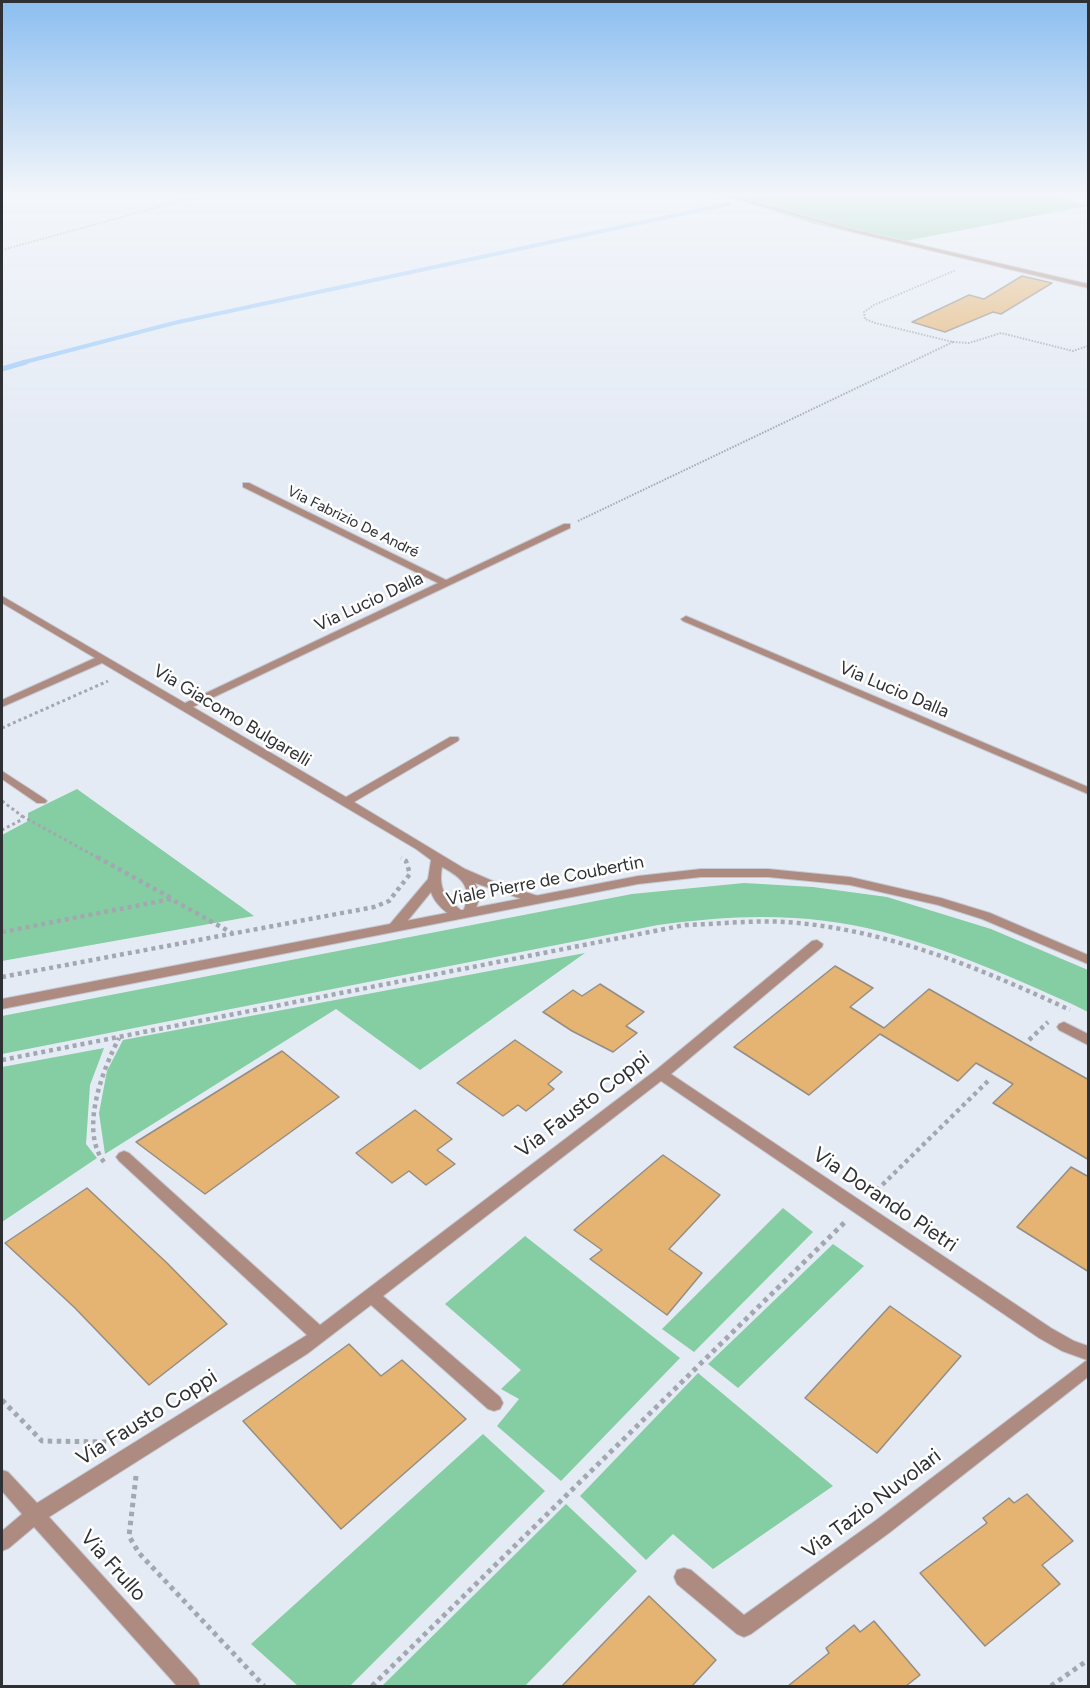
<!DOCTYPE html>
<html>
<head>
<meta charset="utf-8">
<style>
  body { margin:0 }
  #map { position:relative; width:1090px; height:1688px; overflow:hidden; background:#e5ebf5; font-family:Figtree,sans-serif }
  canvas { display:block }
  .frame { position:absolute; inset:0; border:3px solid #2e3034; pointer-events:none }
</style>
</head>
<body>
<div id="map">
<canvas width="1090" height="1688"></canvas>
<div class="frame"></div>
</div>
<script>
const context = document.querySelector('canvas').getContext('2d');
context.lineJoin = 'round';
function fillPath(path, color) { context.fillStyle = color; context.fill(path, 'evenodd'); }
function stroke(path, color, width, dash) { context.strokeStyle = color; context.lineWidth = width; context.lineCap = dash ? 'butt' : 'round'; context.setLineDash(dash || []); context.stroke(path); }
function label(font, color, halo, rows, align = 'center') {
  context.font = font + ' Figtree,sans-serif'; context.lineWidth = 5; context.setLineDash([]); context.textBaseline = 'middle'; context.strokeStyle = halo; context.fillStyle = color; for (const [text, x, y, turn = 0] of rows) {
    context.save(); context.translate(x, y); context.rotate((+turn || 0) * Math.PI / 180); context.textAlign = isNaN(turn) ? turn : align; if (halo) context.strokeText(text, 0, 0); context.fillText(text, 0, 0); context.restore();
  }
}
fillPath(new Path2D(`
  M758,196H1054L1087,206L895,243L815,224L737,200Z
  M77,789L254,916L2,961V835L28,821V813Z
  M744,883L813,887L887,897L991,929L1088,970V1012C1067,1001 1044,992 1022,982C950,951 874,922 794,918C748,915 704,919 658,925L2,1054V1016L632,894Z
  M585,953L420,1070L336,1009L105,1154L99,1113L107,1071L123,1040Z
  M104,1048L90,1085L86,1144L97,1158L2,1222V1067Z
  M783,1208L813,1232L694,1352L662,1329Z
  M525,1236L680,1358L561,1481L497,1426L519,1399L501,1389L521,1370L445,1304Z
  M833,1244L864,1266L738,1388L708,1364Z
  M698,1373L833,1486L713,1569L673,1534L646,1560L580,1496Z
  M483,1434L545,1491L350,1686H298L251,1644Z
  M566,1504L637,1571L525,1686H382Z`), '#85cda2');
stroke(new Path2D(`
  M763,198L777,196
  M21,363L174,323L728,204`), '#a1ccfb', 4);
stroke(new Path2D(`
  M2,369L26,362`), '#a1ccfb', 5);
const building = new Path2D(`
  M1022,276L1052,283L1001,314L993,312L945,332L912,322L969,295L984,299Z
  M835,966L873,988L850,1007L884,1028L929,989L1089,1080V1160L993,1103L1013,1084L976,1063L958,1081L880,1034L809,1095L734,1047Z
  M600,984L644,1012L626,1026L637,1033L613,1052L572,1031L543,1012L573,990L582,996Z
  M515,1040L562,1072L548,1084L554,1089L526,1111L518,1105L503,1116L457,1083Z
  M282,1051L339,1097L205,1194L136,1142Z
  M415,1110L452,1139L437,1150L455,1164L426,1185L409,1171L392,1183L356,1153Z
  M663,1155L720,1195L669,1249L702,1273L667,1315L590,1259L602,1250L574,1230Z
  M1071,1167L1089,1177V1272L1017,1227Z
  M87,1188L167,1263L227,1324L149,1385L75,1308L5,1243Z
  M890,1306L961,1356L877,1453L805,1398Z
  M349,1344L381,1376L402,1360L466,1419L341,1529L243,1421Z
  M1027,1494L1073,1541L1042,1565L1060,1584L985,1646L920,1573L987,1523L983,1518L1009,1498L1014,1503Z
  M649,1596L716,1660L692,1686H562Z
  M874,1621L920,1675L906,1686H788L829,1653L826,1648L854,1625L860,1632Z`);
fillPath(building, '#e5b472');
stroke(building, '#948d84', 1.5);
const minor = new Path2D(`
  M243,483H249L446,580L564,524H570V528L193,707L346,797L450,737H458L459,739L458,741L354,802L465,869L495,882L541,897L543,900L541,903H533L475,883L481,895L473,916H465L459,919C448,916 434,903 431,892L400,930H390L389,927L390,924L428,879L431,860L416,849L102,663L2,707V700L95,658L2,603V596L185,703L438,583L243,487ZM442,867C463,878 473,888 463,912C446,897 438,891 442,867Z
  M686,616L1088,787V794L683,621L681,619Z
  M2,771L45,799L47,801L45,803H37L2,779Z
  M817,940L823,944L822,947L671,1074L1051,1328L1074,1341L1088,1346V1377L889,1533L751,1634L744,1637L737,1634L677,1584L674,1577L677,1570L684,1568L691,1570L744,1615L875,1521L1087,1360L1062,1351L1039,1338L661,1081L383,1296L500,1397L503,1403L500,1409L494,1411L488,1409L371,1305L307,1354L49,1517L197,1679L200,1686H177L34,1527L9,1548L2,1551V1531L22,1514L2,1491V1470L8,1472L37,1503L307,1335L119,1161L116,1157L119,1153L124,1151L129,1153L320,1325L656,1070L812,941Z
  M1064,1022L1088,1034V1045L1059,1030L1057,1027L1059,1024Z`);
const tertiary = new Path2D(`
  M725,196H734L852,229L1088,284V288L849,231Z
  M701,869H768L850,877L941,898L990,913L1088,955V964L982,919L938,905L850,885L768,877H701L638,884L2,1009V999L638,876Z`);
stroke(minor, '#c4c9d2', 2);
stroke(tertiary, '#c4c9d2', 2);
stroke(new Path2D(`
  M705,196L715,199
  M2,250L198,196
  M953,342L969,343L1001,333L1073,351L1088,346
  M578,521L953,342L875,323L865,319L864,312L874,305L956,270`), '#a3a8b0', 2, [1.5, 1.5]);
stroke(new Path2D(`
  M2,728L108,681
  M2,801L22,816L21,820L2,830
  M22,816L100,859`), '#a3a8b0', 3, [3, 3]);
stroke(new Path2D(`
  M97,857L171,898
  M2,932L171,899L232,933
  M2,977L374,907L389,901L410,874L406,861L401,858
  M1029,1040L1048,1022
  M2,1060L685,925C719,924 753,920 786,922C886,929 980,968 1070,1010
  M104,1162C79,1130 103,1069 119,1038
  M871,1196L990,1079`), '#a3a8b0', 4.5, [4, 4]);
stroke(new Path2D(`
  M2,1400L42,1441L109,1442
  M136,1476L129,1536L139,1553L264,1686
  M372,1686L847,1220
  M1051,1686L1088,1660`), '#a3a8b0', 5, [4.5, 4.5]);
fillPath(minor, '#ae8b81');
fillPath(tertiary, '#ae8b81');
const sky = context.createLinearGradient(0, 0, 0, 432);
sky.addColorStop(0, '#8bbef0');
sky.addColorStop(0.45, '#f3f6fa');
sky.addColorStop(1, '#f3f6fa00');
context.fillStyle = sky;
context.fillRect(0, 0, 1090, 432);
label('15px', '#2e3034', '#fff', [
  ["Via Fabrizio De André",353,522,26]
]);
label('18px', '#2e3034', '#fff', [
  ["Via Lucio Dalla",369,602,-25],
  ["Via Lucio Dalla",894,690,23],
  ["Via Giacomo Bulgarelli",232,716,31],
  ["Viale Pierre de Coubertin",545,881,-11]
]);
label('21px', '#2e3034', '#fff', [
  ["Via Fausto Coppi",583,1105,-37],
  ["Via Dorando Pietri",885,1200,34],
  ["Via Fausto Coppi",147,1418,-32],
  ["Via Tazio Nuvolari",872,1504,-37],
  ["Via Frullo",113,1566,48]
]);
</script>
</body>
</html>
